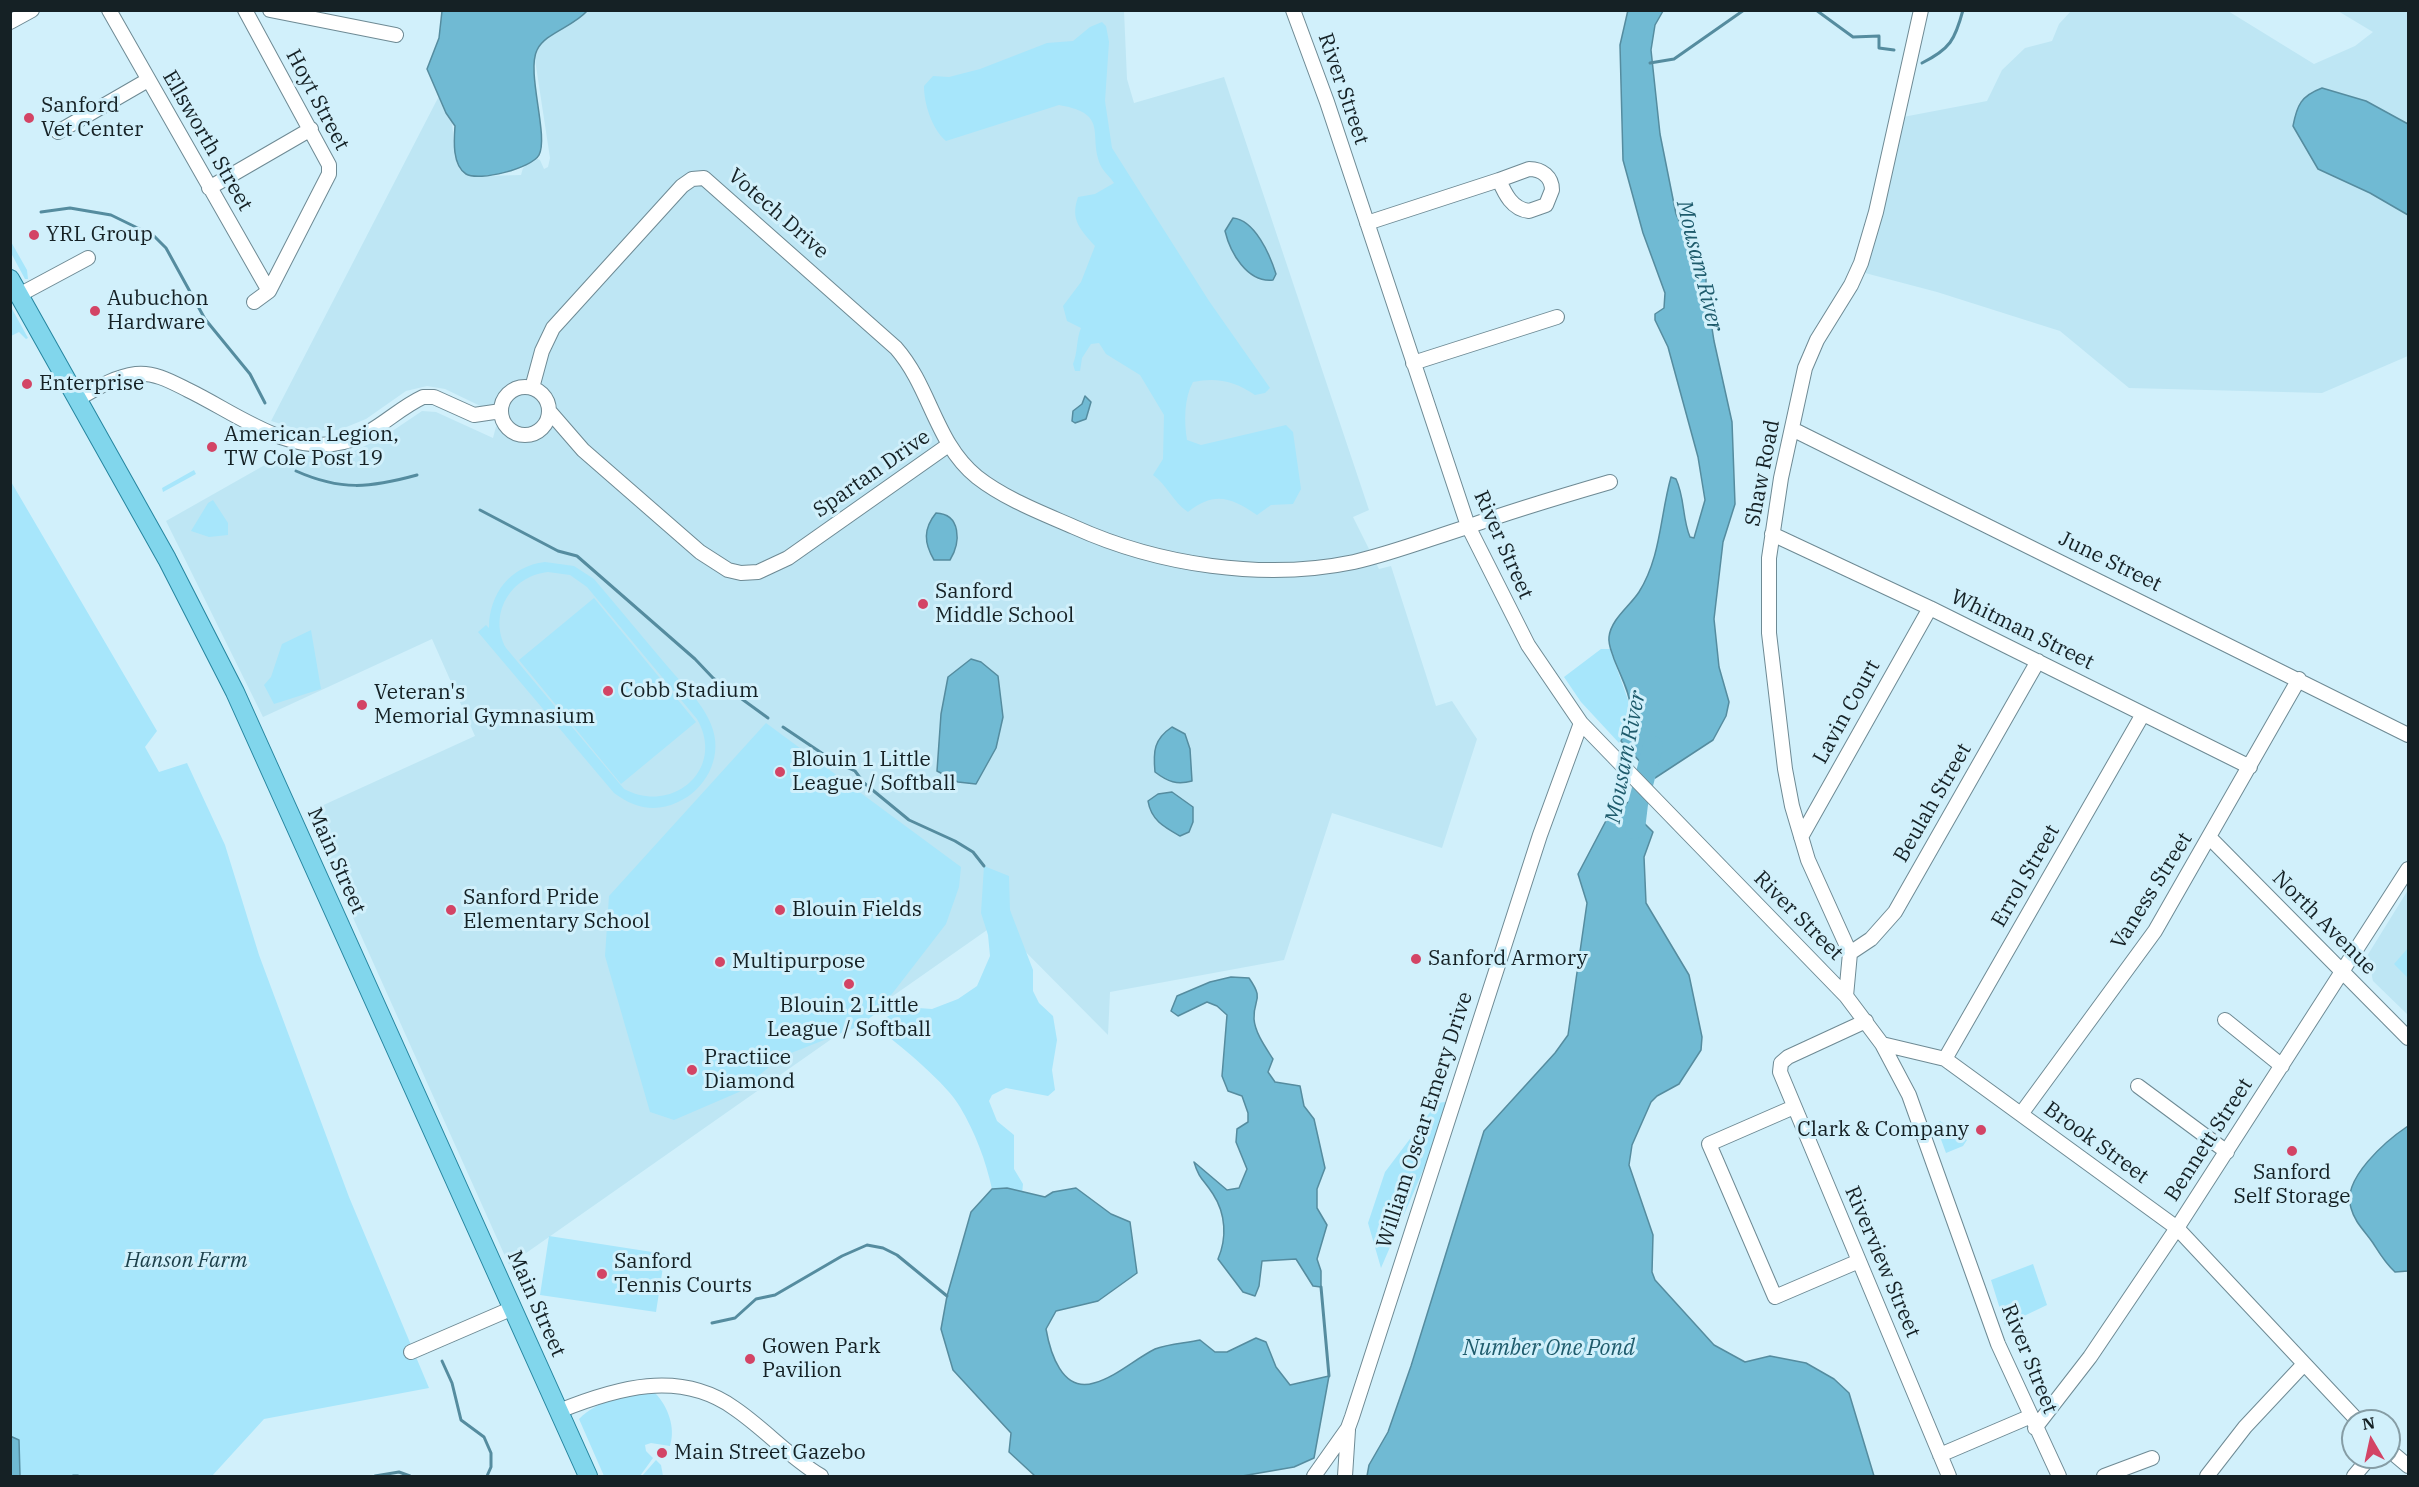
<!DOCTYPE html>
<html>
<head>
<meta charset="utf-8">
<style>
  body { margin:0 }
  #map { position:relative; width:2419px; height:1487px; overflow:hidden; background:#d1f0fb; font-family:"IBM Plex Serif",serif }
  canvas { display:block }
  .frame { position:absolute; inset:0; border:12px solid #152125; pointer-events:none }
  .north { position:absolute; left:2341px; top:1409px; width:60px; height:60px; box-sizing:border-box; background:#d1f0fb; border:2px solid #869da5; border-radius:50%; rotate:351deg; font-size:16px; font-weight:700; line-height:24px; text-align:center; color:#152125 }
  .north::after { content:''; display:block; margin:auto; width:21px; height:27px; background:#d34465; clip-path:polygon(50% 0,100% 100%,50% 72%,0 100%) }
</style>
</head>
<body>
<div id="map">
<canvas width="2419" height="1487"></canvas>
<div class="frame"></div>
<div class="north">N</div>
</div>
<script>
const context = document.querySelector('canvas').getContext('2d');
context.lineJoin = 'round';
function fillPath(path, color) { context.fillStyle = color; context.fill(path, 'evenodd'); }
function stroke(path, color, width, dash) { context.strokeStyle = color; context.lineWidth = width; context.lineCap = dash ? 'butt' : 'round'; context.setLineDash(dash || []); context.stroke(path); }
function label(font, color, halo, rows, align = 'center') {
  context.font = font + ' "IBM Plex Serif",serif'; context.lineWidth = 6; context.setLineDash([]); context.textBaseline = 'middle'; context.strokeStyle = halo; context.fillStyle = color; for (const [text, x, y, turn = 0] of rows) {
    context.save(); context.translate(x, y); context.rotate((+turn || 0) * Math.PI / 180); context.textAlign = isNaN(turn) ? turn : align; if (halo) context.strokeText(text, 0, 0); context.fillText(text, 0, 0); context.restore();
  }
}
fillPath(new Path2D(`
  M585,11H1124L1127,79L1134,103L1224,77L1369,510L1353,517L1379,569L1391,566L1436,706L1452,701L1477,739L1442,848L1332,813L1284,960L1110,992L1108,1035L997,923L509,1265L306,813L475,736L432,639L263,717L166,521L286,453L320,457L354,451L382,438L422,411L436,412L493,438L499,415L445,389L427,386L406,391L366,419L339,430L304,431L271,421L439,96L452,122L454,145L486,176L521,175L523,168L535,158L540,160L544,169L548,167L550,158L534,53L541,43Z
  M2071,11H2228L2314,64L2355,46L2373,32L2338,11H2408V356L2322,393L2129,388L2060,331L1937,292L1865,273L1882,215L1903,117L1987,101L2002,70L2025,48L2052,41L2059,24Z
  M2408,890V1015L2373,981L2367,956Z`), '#bee6f4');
fillPath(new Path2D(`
  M1102,22L1106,26L1109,42L1105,101L1112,148L1209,301L1270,388L1265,393L1255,395C1235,381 1216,377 1193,382C1184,398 1184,422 1187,440L1201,445L1286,425L1293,432L1301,489L1293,504L1271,505L1257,515C1231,497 1214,491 1188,512C1173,502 1167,485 1153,475L1163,459L1164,415L1140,375L1106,354L1099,343L1091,344L1082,358L1080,371H1075L1073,364C1078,352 1076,340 1081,328L1067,321L1063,306L1081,282L1095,246C1080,229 1070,220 1078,197L1095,194L1114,183C1111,178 1105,173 1102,168C1086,137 1112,114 1059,105L946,141C932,129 924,104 924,86L933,76L949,77L980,69L1047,43L1073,41L1090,27Z
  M10,240L27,270L28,279H25L11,253Z
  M11,307L28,338L26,339L19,332L11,336Z
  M194,470L196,474L163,492L162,488Z
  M10,480L157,731L145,747L159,772L187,763L225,845L259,955L349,1197L429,1388L264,1419L212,1476H11Z
  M213,500L228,523V535L209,537L191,531L208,503Z
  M545,562L574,566L594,579C619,608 643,638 668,667C684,686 706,706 713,730C722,759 705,790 678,802C655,813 634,808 614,793L478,632L486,625L489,628C489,594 510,566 545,562ZM548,572L570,575L587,587L697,719C726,769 673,815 624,789L506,648C488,615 510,576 548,572Z
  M594,598L696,722L621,784L519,660Z
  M311,630L321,689L274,704L264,685L271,677L282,644Z
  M1601,649H1610L1632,711L1631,722L1619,743L1581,702L1564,677Z
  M766,723L961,867L959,887L946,924L878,1012L857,1027L781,1057L739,1092L674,1120L650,1112L605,956L609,896Z
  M984,866L1009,876L1010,910L1033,970V991L1039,1003L1053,1016L1057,1040L1052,1070L1055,1090L1048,1096L1006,1088L992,1095L989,1101L997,1121L1014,1135V1169L1023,1184L1022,1194L1007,1188L992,1189C986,1161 975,1132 960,1107C948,1085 901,1046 880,1030L883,1019L905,1007L932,1009L958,999L977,986L990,956L988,935L981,913Z
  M2408,948V978L2394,964Z
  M1453,1101L1381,1268L1368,1223L1385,1172L1437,1103Z
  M1940,1121L1952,1129L1950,1132L1955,1135L1957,1133L1967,1140L1963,1146L1946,1153L1936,1126Z
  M549,1236L665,1254L656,1312L540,1295Z
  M2033,1264L2047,1305L2005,1325L1991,1280Z
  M655,1393C668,1406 676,1428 670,1446L651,1443L645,1445L646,1451L653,1458L640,1476H604L579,1419C598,1400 629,1392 655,1393Z
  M656,1460L661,1465L663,1476H642Z`), '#a7e6fb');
const water = new Path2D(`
  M1628,10L1663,11L1655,25L1651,50L1660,134L1676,214L1690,244L1705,266L1706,275V290L1714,341L1732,422L1735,504L1723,542L1714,619L1719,667L1729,702L1726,716L1713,740L1655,778L1621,741C1639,705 1628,694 1614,659C1612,652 1608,645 1609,637C1611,619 1630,606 1639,592C1661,557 1660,516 1671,477L1676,479C1685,498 1682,518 1690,537L1694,538L1705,500L1698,457L1668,347L1655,320V314L1664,308L1665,293L1643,233L1623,160L1620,45Z
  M442,11H587C573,27 545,33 537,50C526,72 549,136 539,155C532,168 479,182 466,174C452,165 454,140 455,126L446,113L427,69L439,38Z
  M2322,88L2366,101L2408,124V215L2370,193L2318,169L2293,126C2297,105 2301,96 2322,88Z
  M1233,218C1255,220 1270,255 1276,274L1273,280C1247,283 1230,252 1225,231Z
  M1085,396L1091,402L1086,419L1075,423L1072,421L1073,411L1082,404Z
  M936,513C961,514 961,542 950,560H934C924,543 923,529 936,513Z
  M971,659L981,662L998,676L1003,717L996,748L976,784L958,782L937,771L941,714L948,677Z
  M1172,727L1185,734L1190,749L1192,781C1177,785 1168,782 1155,772C1153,751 1154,739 1172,727Z
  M1172,792L1193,807V822L1189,832L1180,836C1164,827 1151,820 1148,801L1158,794Z
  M1630,801L1638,804L1646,812L1643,822L1653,832L1644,857L1646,903L1689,975L1702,1037L1701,1050L1679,1084L1657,1096L1651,1102L1632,1145L1629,1165L1653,1235L1652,1272L1655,1280L1714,1345L1745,1362L1770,1356L1806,1363L1834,1379L1849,1393L1874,1476H1367L1369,1465L1388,1432L1411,1366L1484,1131L1555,1053L1568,1035L1587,903L1578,874L1609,815Z
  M1231,977L1249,978C1265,1001 1253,998 1254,1019C1255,1033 1266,1048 1273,1059L1268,1072L1275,1082L1300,1086L1304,1106L1314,1119L1325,1168L1317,1189V1208L1327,1225L1317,1259L1321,1271V1287L1313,1286L1296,1259L1262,1261L1259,1286L1255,1296L1243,1292L1218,1259C1227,1238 1226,1214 1213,1194C1204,1180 1199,1179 1194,1162L1227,1190L1239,1188L1247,1169L1236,1142L1237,1129L1248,1122V1113L1242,1096L1228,1091L1222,1076L1227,1015L1217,1006L1207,1002L1178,1016L1171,1011L1177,996L1210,982Z
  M2408,1126V1271L2395,1272C2385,1263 2380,1254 2373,1243C2365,1231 2355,1223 2351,1208C2341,1179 2387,1140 2408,1126Z
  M1007,1188L1045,1197L1053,1192L1076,1188L1111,1214L1130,1222L1137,1273L1098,1301L1056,1311L1046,1329C1050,1352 1062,1393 1094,1383C1116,1377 1135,1359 1155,1349C1167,1344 1186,1343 1200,1340L1215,1352H1227L1256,1338L1266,1342L1276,1367L1290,1385L1329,1376L1314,1458L1294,1467L1242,1476H1035L1009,1452L1011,1433L953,1370L941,1329L947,1296L971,1212L992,1189Z
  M10,1436L19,1440L20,1476H11Z`);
fillPath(water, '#70bad3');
stroke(water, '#558c9f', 1.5);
stroke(new Path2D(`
  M1816,10L1853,37L1879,36V48L1894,50
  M2011,10H2020
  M1650,63L1674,59L1744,10
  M1922,63C1950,49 1955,40 1963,10
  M41,212L70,208L111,215L154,236L166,248L205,319L250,374L265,403
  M296,471C341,491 370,488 417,475
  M480,510L558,551L577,556L695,659L713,678L768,718
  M783,727L835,762L855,771L864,783L909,820L955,841L973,852L984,866
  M1321,1287L1329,1376
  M712,1323L735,1318L756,1299L775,1295L842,1256L867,1245L883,1248L897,1255L947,1296
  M442,1361L452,1383L461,1420L484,1437L491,1453V1467L487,1476
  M73,1476H78
  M375,1476L399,1472L410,1476`), '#558c9f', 3);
stroke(new Path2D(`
  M1635,829L1638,804L1653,746`), '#70bad3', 20);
const minor = new Path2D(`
  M109,10L269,291
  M245,10L329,165V174L269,291L254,302
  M270,10L396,35
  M1293,10L1327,102L1468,526L1528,645L1581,723L1846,996L1882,1044L1909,1095L1998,1344L2059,1476
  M10,22L32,10
  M58,132L148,80
  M1529,169C1542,169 1552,177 1552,190L1546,205L1529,211C1512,209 1505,194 1499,180Z
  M209,188L311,129
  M1367,223L1499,180
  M19,295L88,258
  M1413,363L1557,317
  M501 411a24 24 0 1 1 48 0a24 24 0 1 1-48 0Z
  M532,388L542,351L553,328L682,186L692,179L704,178L896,348C931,388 935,443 977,477C1005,499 1042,513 1074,527C1158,565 1263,581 1354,562C1393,553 1429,539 1467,527C1514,510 1562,496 1610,482
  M78,399C97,388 114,377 136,374C155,372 172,382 188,390C236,413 288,456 344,442C376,434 395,410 423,397H434L474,415L501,411
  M550,412L583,450L700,552L728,570L741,573L758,572L788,558L947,446
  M1792,429L2408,735
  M1772,534L1930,608L2250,767
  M1801,837L1930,608
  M2210,838L2408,1038
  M1850,953L1871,939L1895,912L2038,661
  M1846,996L1850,953L1808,860L1792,806L1785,769L1769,633V558L1781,478L1805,368L1817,340L1851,285L1861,263L1876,212L1921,10
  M2225,1020L2282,1066
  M1866,1021L1788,1057L1781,1063L1780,1072L1949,1476
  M1882,1044L1945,1059L2177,1228L2358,1421
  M1945,1059L2143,714
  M2138,1086L2227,1152
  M1794,1107L1709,1144L1716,1160L1775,1297L1859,1261
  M2021,1114L2155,931L2299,679
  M411,1352L513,1308
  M559,1411C616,1388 679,1369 734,1408C765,1429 789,1457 821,1476
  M2035,1428L2090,1357L2177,1228L2408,869
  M2389,1450L2408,1466
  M1940,1455L2029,1417
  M1314,1476L1348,1428L1352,1417L1540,835L1581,723
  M1345,1476L1348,1430
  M2104,1476L2152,1458
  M2207,1476L2245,1427L2304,1364
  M2354,1476L2370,1457`);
const major = new Path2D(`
  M10,279L167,559L235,692L588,1476`);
stroke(minor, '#6e8a94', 16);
stroke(major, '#25859f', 20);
stroke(minor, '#fff', 14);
stroke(major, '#81d6ec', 18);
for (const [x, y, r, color] of [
  [29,118,6,"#d34465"],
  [34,235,6,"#d34465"],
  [95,311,6,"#d34465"],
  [27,384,6,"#d34465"],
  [212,447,6,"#d34465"],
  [923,604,6,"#d34465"],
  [608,691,6,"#d34465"],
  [362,705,6,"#d34465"],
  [780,772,6,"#d34465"],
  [451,910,6,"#d34465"],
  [780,910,6,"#d34465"],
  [1416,959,6,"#d34465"],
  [720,962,6,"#d34465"],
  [849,984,6,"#d34465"],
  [692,1070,6,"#d34465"],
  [1981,1130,6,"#d34465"],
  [2292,1151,6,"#d34465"],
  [602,1274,6,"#d34465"],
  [750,1359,6,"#d34465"],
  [662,1453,6,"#d34465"]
]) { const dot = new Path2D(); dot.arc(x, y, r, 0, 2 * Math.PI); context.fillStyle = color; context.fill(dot); stroke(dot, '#d1f0fb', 2); }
label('21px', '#152125', '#d1f0fb', [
  ["River Street",1343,89,71],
  ["Hoyt Street",317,100,62],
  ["Ellsworth Street",207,141,60],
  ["Votech Drive",778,214,41],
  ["Shaw Road",1763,473,-79],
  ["Spartan Drive",872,474,-35],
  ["River Street",1503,545,66],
  ["June Street",2110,562,26],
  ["Whitman Street",2022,630,26],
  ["Lavin Court",1847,712,-61],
  ["Beulah Street",1933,803,-60],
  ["Main Street",336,861,66],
  ["Errol Street",2026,876,-60],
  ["Vaness Street",2152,891,-58],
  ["River Street",1798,916,45],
  ["North Avenue",2324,923,45],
  ["William Oscar Emery Drive",1425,1120,-72],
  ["Bennett Street",2209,1140,-57],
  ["Brook Street",2096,1143,36],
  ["Riverview Street",1882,1262,67],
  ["Main Street",536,1304,66],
  ["River Street",2029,1359,68]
]);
label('21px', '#152125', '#d1f0fb', [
  ["Sanford",41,106],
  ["Vet Center",41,130],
  ["YRL Group",46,235],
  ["Aubuchon",107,299],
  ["Hardware",107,323],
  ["Enterprise",39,384],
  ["American Legion,",224,435],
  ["TW Cole Post 19",224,459],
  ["Sanford",935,592],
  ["Middle School",935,616],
  ["Cobb Stadium",620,691],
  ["Veteran's",374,693],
  ["Memorial Gymnasium",374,717],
  ["Blouin 1 Little",792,760],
  ["League / Softball",792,784],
  ["Sanford Pride",463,898],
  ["Elementary School",463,922],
  ["Blouin Fields",792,910],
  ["Sanford Armory",1428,959],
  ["Multipurpose",732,962],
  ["Blouin 2 Little",849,1006,"center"],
  ["League / Softball",849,1030,"center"],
  ["Practiice",704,1058],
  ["Diamond",704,1082],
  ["Clark & Company",1969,1130,"right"],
  ["Sanford",2292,1173,"center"],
  ["Self Storage",2292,1197,"center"],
  ["Sanford",614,1262],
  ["Tennis Courts",614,1286],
  ["Gowen Park",762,1347],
  ["Pavilion",762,1371],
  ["Main Street Gazebo",674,1453]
], 'left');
label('italic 21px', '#1b3f4a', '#d1f0fb', [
  ["Hanson Farm",186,1261]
]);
label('italic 22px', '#1e5b6c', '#d1f0fb', [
  ["Mousam River",1699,266,76],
  ["Mousam River",1626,757,-79],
  ["Number One Pond",1549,1349]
]);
</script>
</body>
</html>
